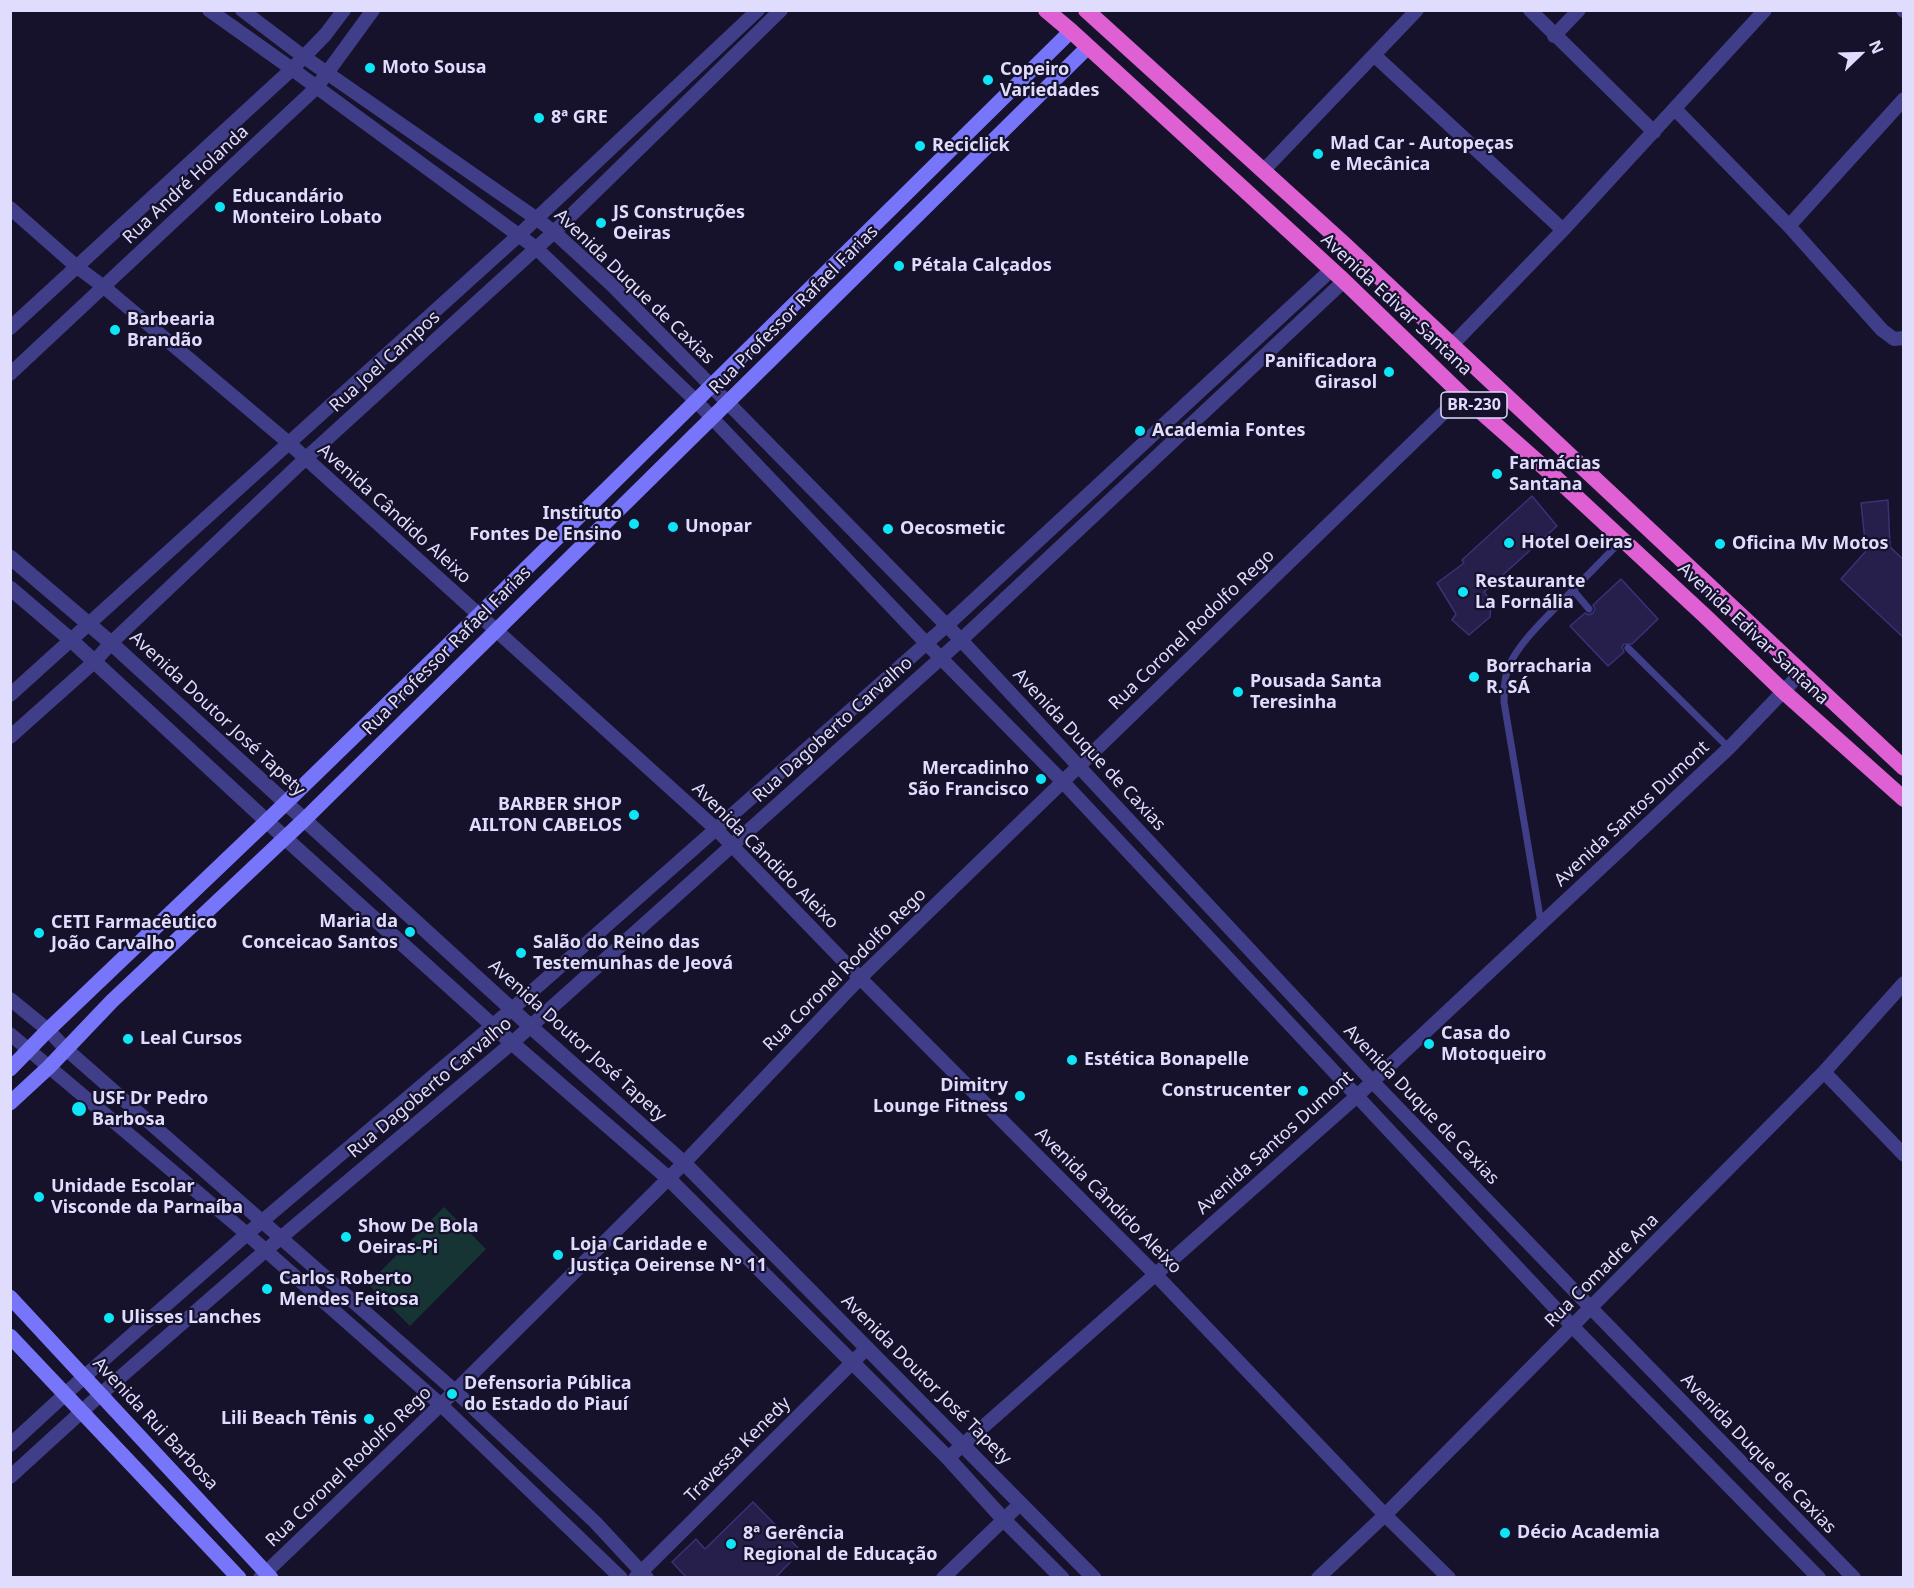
<!DOCTYPE html>
<html>
<head>
<meta charset="utf-8">
<style>
  body { margin:0 }
  #map { position:relative; width:1914px; height:1588px; overflow:hidden; background:#16122b; font-family:"Noto Sans",sans-serif }
  canvas { display:block }
  .frame { position:absolute; inset:0; border:12px solid #dfdcfe; pointer-events:none }
  .north { position:absolute; left:1830px; top:24px; width:60px; height:60px; -webkit-text-stroke:4px #16122b; paint-order:stroke; rotate:67deg; font-size:16px; font-weight:700; line-height:24px; text-align:center; color:#dfdcfe }
  .north::after { content:''; display:block; margin:auto; width:21px; height:27px; background:#dfdcfe; clip-path:polygon(50% 0,100% 100%,50% 72%,0 100%) }
</style>
</head>
<body>
<div id="map">
<canvas width="1914" height="1588"></canvas>
<div class="frame"></div>
<div class="north">N</div>
</div>
<script>
const context = document.querySelector('canvas').getContext('2d');
context.lineJoin = 'round';
function fillPath(path, color) { context.fillStyle = color; context.fill(path, 'evenodd'); }
function stroke(path, color, width, dash) { context.strokeStyle = color; context.lineWidth = width; context.lineCap = dash ? 'butt' : 'round'; context.setLineDash(dash || []); context.stroke(path); }
function label(font, color, halo, rows, align = 'center') {
  context.font = font + ' "Noto Sans",sans-serif'; context.lineWidth = 4.5; context.setLineDash([]); context.textBaseline = 'middle'; context.strokeStyle = halo; context.fillStyle = color; for (const [text, x, y, turn = 0] of rows) {
    context.save(); context.translate(x, y); context.rotate((+turn || 0) * Math.PI / 180); context.textAlign = isNaN(turn) ? turn : align; if (halo) context.strokeText(text, 0, 0); context.fillText(text, 0, 0); context.restore();
  }
}
fillPath(new Path2D(`
  M444,1207L486,1249L410,1326L368,1284Z`), '#153433');
const building = new Path2D(`
  M1532,496L1557,526L1484,592L1491,601L1490,617L1469,635L1452,620L1456,614L1437,583L1464,563L1462,560Z
  M1888,500L1890,547L1904,560V638L1841,579L1866,551L1861,503Z
  M1621,579L1658,619L1632,644H1624L1622,647L1624,652L1608,666L1570,626L1585,613L1589,615L1593,613L1595,609L1593,605Z
  M753,1502L801,1551L775,1578H687L672,1562L696,1539L705,1549Z`);
fillPath(building, '#261e4b');
stroke(building, '#3d3176', 1.5);
stroke(new Path2D(`
  M1589,609L1573,590L1622,540
  M1628,648L1729,748
  M1541,923L1504,702C1504,690 1504,680 1508,669C1516,644 1554,610 1573,590`), '#403e88', 7);
stroke(new Path2D(`
  M209,10L292,69L536,248L696,401L926,643L1063,782L1573,1327L1819,1578
  M242,10L304,57L537,219L554,232L612,285L961,640L1372,1081L1591,1308L1854,1578
  M1530,10L1654,132
  M1903,10L1904,11
  M1554,36L1579,10
  M1374,55L1563,230
  M1675,109L1789,226L1882,330L1894,339L1904,338
  M1263,171L1417,10
  M10,208L77,267L104,287L290,444L717,830L860,978L1155,1274L1385,1515L1449,1578
  M1789,226L1904,99
  M10,328L292,69L325,35L344,10
  M1452,345L1563,230L1765,10
  M10,374L316,88L373,10
  M10,695L519,235L758,10
  M10,737L94,662L111,643L305,459L554,232L781,10
  M10,999L48,1030L66,1049L455,1391L595,1522L647,1578
  M10,1034L247,1234L440,1404L621,1578
  M1824,1072L1904,1155
  M10,1445L85,1376L247,1234L512,1009L946,626L1331,270
  M948,1458L1357,1096L1729,748L1801,673
  M10,1477L101,1394L265,1251L512,1043L961,640L1344,281
  M260,1578L455,1391L684,1163L860,978L1462,395
  M635,1578L867,1348
  M943,1578L1020,1504
  M1318,1578L1385,1515L1824,1072L1904,983`), '#403e88', 14);
stroke(new Path2D(`
  M10,557L111,643L530,1026L684,1163L1094,1578
  M10,588L71,640L285,838L512,1043L668,1178L948,1458L1005,1521L1062,1578`), '#403e88', 15);
stroke(new Path2D(`
  M10,1069L48,1030L267,821L479,615L1071,31
  M10,1103L49,1067L112,1001L304,820L1088,47
  M10,1297L271,1578
  M10,1336L239,1578`), '#7776fb', 15);
stroke(new Path2D(`
  M1046,10L1071,31L1344,281L1462,395L1556,478L1705,616L1784,692L1904,799
  M1086,10L1344,244L1904,768`), '#de60d2', 16);
for (const [x, y, r, color] of [
  [370,68,6,"#0ee6f8"],
  [988,80,6,"#0ee6f8"],
  [539,118,6,"#0ee6f8"],
  [920,146,6,"#0ee6f8"],
  [1318,154,6,"#0ee6f8"],
  [220,207,6,"#0ee6f8"],
  [601,223,6,"#0ee6f8"],
  [899,266,6,"#0ee6f8"],
  [115,330,6,"#0ee6f8"],
  [1389,372,6,"#0ee6f8"],
  [1140,431,6,"#0ee6f8"],
  [1497,474,6,"#0ee6f8"],
  [634,524,6,"#0ee6f8"],
  [673,527,6,"#0ee6f8"],
  [888,529,6,"#0ee6f8"],
  [1509,543,6,"#0ee6f8"],
  [1720,544,6,"#0ee6f8"],
  [1463,592,6,"#0ee6f8"],
  [1474,677,6,"#0ee6f8"],
  [1238,692,6,"#0ee6f8"],
  [1041,779,6,"#0ee6f8"],
  [634,815,6,"#0ee6f8"],
  [410,932,6,"#0ee6f8"],
  [39,933,6,"#0ee6f8"],
  [521,953,6,"#0ee6f8"],
  [128,1039,6,"#0ee6f8"],
  [1429,1044,6,"#0ee6f8"],
  [1072,1060,6,"#0ee6f8"],
  [1303,1091,6,"#0ee6f8"],
  [1020,1096,6,"#0ee6f8"],
  [79,1109,8,"#0ee6f8"],
  [39,1197,6,"#0ee6f8"],
  [346,1237,6,"#0ee6f8"],
  [558,1255,6,"#0ee6f8"],
  [267,1289,6,"#0ee6f8"],
  [109,1318,6,"#0ee6f8"],
  [452,1394,6,"#0ee6f8"],
  [369,1419,6,"#0ee6f8"],
  [1505,1533,6,"#0ee6f8"],
  [731,1544,6,"#0ee6f8"]
]) { const dot = new Path2D(); dot.arc(x, y, r, 0, 2 * Math.PI); context.fillStyle = color; context.fill(dot); stroke(dot, '#16122b', 2); }
for (const [x, y, w] of [
  [1474,405,66]
]) { const box = new Path2D(); box.roundRect(x - w / 2, y - 13, w, 26, 4.5); context.fillStyle = '#16122b'; context.fill(box); stroke(box, '#dfdcfe', 1.5); }
label('bold 16px', '#dfdcfe', null, [
  ["BR-230",1474,405]
]);
label('bold 18px', '#dfdcfe', '#16122b', [
  ["Moto Sousa",382,68],
  ["Copeiro",1000,70],
  ["Variedades",1000,91],
  ["8ª GRE",551,118],
  ["Mad Car - Autopeças",1330,144],
  ["e Mecânica",1330,165],
  ["Reciclick",932,146],
  ["Educandário",232,197],
  ["Monteiro Lobato",232,218],
  ["JS Construções",613,213],
  ["Oeiras",613,234],
  ["Pétala Calçados",911,266],
  ["Barbearia",127,320],
  ["Brandão",127,341],
  ["Panificadora",1377,362,"right"],
  ["Girasol",1377,383,"right"],
  ["Academia Fontes",1152,431],
  ["Farmácias",1509,464],
  ["Santana",1509,485],
  ["Instituto",622,514,"right"],
  ["Fontes De Ensino",622,535,"right"],
  ["Unopar",685,527],
  ["Oecosmetic",900,529],
  ["Hotel Oeiras",1521,543],
  ["Oficina Mv Motos",1732,544],
  ["Restaurante",1475,582],
  ["La Fornália",1475,603],
  ["Borracharia",1486,667],
  ["R. SÁ",1486,688],
  ["Pousada Santa",1250,682],
  ["Teresinha",1250,703],
  ["Mercadinho",1029,769,"right"],
  ["São Francisco",1029,790,"right"],
  ["BARBER SHOP",622,805,"right"],
  ["AILTON CABELOS",622,826,"right"],
  ["Maria da",398,922,"right"],
  ["Conceicao Santos",398,943,"right"],
  ["CETI Farmacêutico",51,923],
  ["João Carvalho",51,944],
  ["Salão do Reino das",533,943],
  ["Testemunhas de Jeová",533,964],
  ["Casa do",1441,1034],
  ["Motoqueiro",1441,1055],
  ["Leal Cursos",140,1039],
  ["Estética Bonapelle",1084,1060],
  ["Dimitry",1008,1086,"right"],
  ["Lounge Fitness",1008,1107,"right"],
  ["Construcenter",1291,1091,"right"],
  ["USF Dr Pedro",92,1099],
  ["Barbosa",92,1120],
  ["Unidade Escolar",51,1187],
  ["Visconde da Parnaíba",51,1208],
  ["Show De Bola",358,1227],
  ["Oeiras-Pi",358,1248],
  ["Loja Caridade e",570,1245],
  ["Justiça Oeirense N° 11",570,1266],
  ["Carlos Roberto",279,1279],
  ["Mendes Feitosa",279,1300],
  ["Ulisses Lanches",121,1318],
  ["Defensoria Pública",464,1384],
  ["do Estado do Piauí",464,1405],
  ["Lili Beach Tênis",357,1419,"right"],
  ["Décio Academia",1517,1533],
  ["8ª Gerência",743,1534],
  ["Regional de Educação",743,1555]
], 'left');
label('18px', '#dfdcfe', '#16122b', [
  ["Rua André Holanda",186,185,-43],
  ["Avenida Duque de Caxias",634,287,44],
  ["Avenida Edivar Santana",1396,305,43],
  ["Rua Professor Rafael Farias",794,310,-45],
  ["Rua Joel Campos",385,362,-42],
  ["Avenida Cândido Aleixo",394,514,42],
  ["Rua Coronel Rodolfo Rego",1192,630,-44],
  ["Avenida Edivar Santana",1753,634,43],
  ["Rua Professor Rafael Farias",447,651,-45],
  ["Avenida Doutor José Tapety",217,714,43],
  ["Rua Dagoberto Carvalho",833,730,-42],
  ["Avenida Duque de Caxias",1089,750,47],
  ["Avenida Santos Dumont",1632,814,-43],
  ["Avenida Cândido Aleixo",765,856,45],
  ["Rua Coronel Rodolfo Rego",845,970,-45],
  ["Avenida Doutor José Tapety",577,1041,42],
  ["Rua Dagoberto Carvalho",430,1088,-40],
  ["Avenida Duque de Caxias",1421,1105,46],
  ["Avenida Santos Dumont",1275,1143,-42],
  ["Avenida Cândido Aleixo",1108,1201,45],
  ["Rua Comadre Ana",1602,1271,-45],
  ["Avenida Doutor José Tapety",926,1380,45],
  ["Avenida Rui Barbosa",155,1424,47],
  ["Travessa Kenedy",738,1450,-45],
  ["Avenida Duque de Caxias",1758,1454,46],
  ["Rua Coronel Rodolfo Rego",349,1467,-44]
]);
</script>
</body>
</html>
